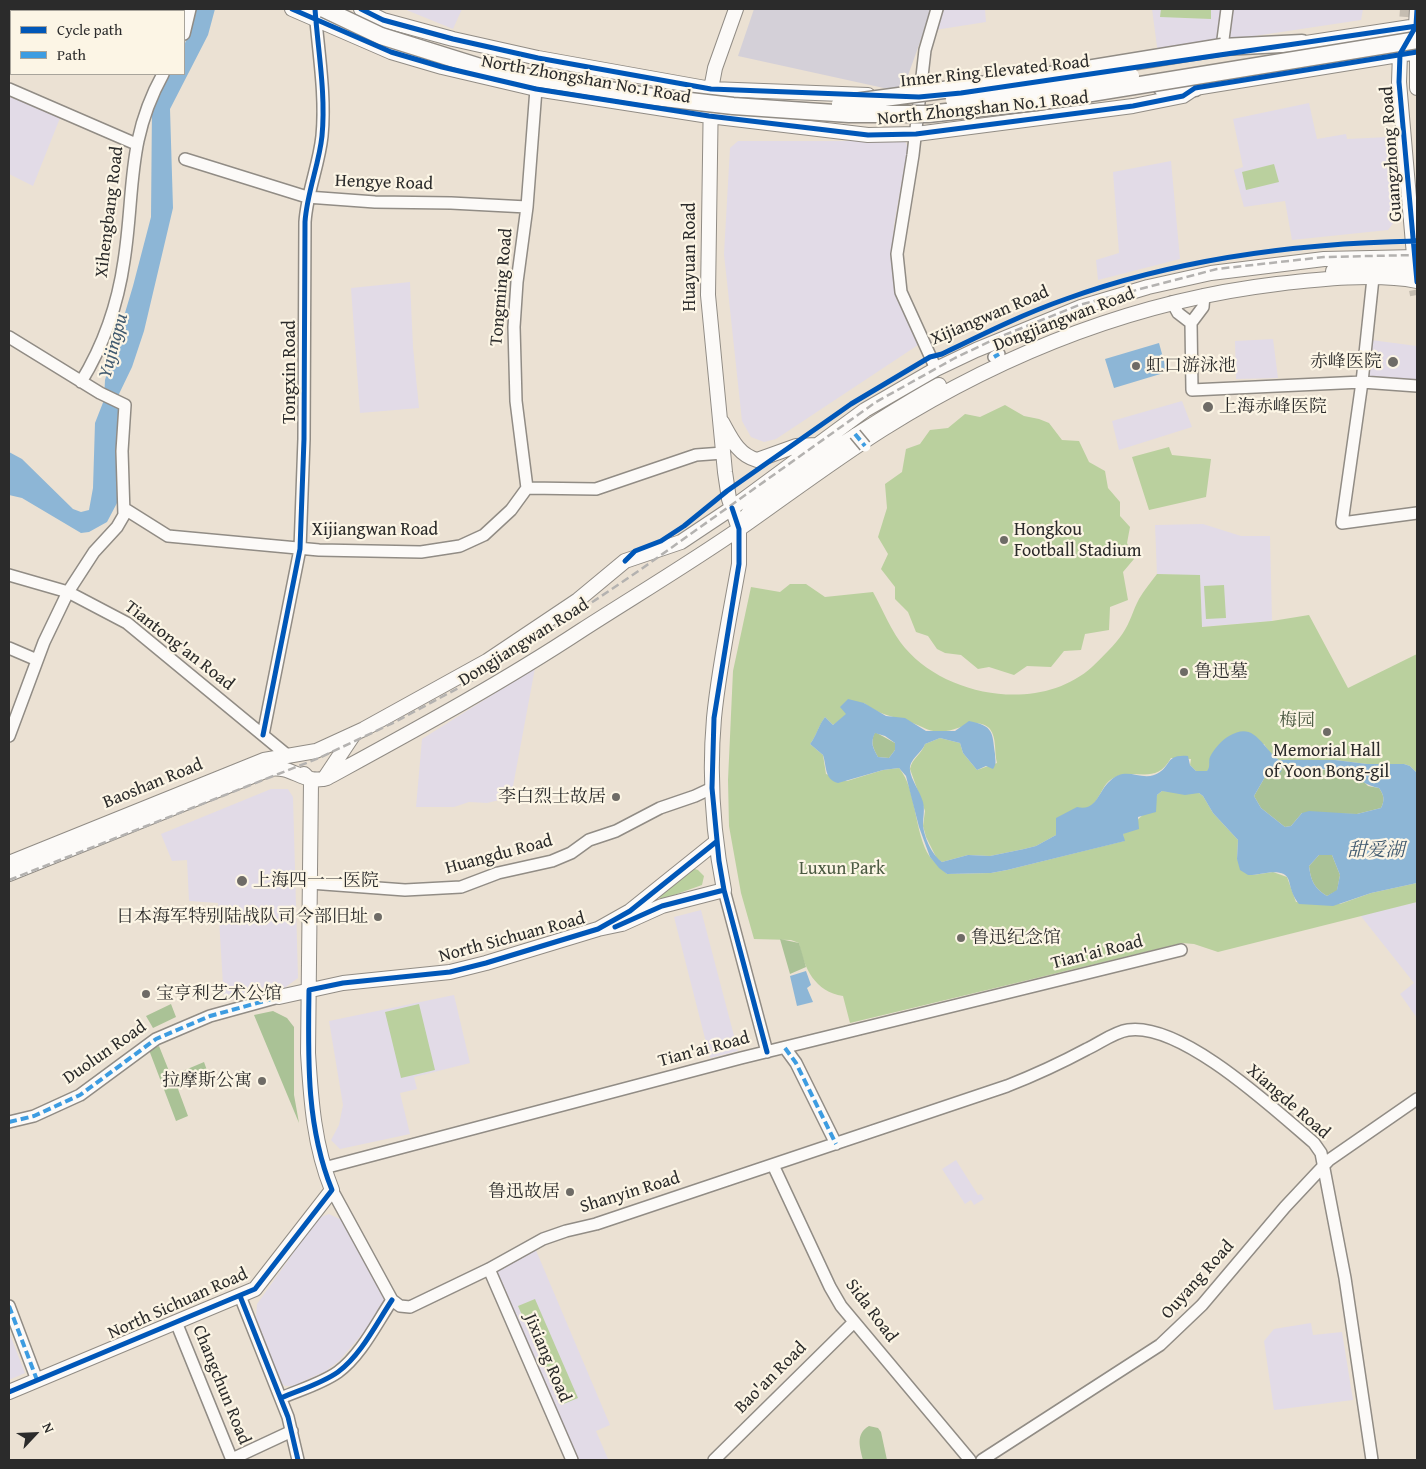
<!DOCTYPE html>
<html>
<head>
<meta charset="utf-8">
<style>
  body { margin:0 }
  #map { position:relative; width:1426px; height:1469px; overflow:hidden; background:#ebe1d3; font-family:"Gentium Book Plus",serif }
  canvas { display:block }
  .frame { position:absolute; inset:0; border:10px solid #2b2b2b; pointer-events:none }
  .legend { position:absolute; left:10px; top:10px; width:175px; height:65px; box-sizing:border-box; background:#fcf5e5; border:1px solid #a8a49b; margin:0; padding:6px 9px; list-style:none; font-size:15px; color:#2b2b2b }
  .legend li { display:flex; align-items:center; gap:10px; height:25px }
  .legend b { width:25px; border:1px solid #a8a49b }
  .north { position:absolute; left:10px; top:1409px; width:50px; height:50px; -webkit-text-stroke:4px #fcf5e5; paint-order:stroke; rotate:65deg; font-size:14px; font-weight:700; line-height:20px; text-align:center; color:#2b2b2b }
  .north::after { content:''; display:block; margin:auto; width:18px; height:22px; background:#2b2b2b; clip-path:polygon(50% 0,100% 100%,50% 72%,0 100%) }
</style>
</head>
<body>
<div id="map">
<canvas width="1426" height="1469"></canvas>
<div class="frame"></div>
<ul class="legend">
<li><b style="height:6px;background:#0057b8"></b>Cycle path</li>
<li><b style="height:6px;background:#3d9ce1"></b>Path</li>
</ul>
<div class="north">N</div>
</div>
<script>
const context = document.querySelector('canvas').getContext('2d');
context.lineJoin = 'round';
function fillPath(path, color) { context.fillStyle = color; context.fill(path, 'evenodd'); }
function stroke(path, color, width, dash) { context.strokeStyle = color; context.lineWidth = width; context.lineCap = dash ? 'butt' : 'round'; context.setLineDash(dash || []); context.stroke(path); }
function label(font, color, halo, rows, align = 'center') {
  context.font = font + ' "Gentium Book Plus","Noto Serif SC",serif'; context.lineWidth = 4.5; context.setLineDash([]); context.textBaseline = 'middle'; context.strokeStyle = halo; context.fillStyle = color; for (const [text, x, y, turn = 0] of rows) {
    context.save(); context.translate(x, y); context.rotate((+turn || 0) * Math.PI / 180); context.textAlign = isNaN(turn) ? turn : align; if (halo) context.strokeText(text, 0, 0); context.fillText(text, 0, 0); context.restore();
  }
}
fillPath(new Path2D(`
  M404,9H462L453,29Z
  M943,9H985L986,22L935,30Z
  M1152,9H1223L1219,43L1158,54Z
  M1232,9H1363L1361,20L1228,40Z
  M9,96L60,118L33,186L9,174Z
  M1309,103L1317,139L1346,134L1347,139L1389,137L1394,222L1388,230L1292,240L1285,201L1244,207L1234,170L1243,167L1233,119Z
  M738,141H905L908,148L894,225L892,270L894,282L918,345L776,439L764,442L751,437L742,421L724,254L730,148Z
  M1171,161L1180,259L1098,280L1096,260L1119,253L1113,172Z
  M410,282L413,347L419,408L360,413L351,288Z
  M1273,339L1278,378L1236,379L1235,341Z
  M1371,340L1417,346V382L1366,377Z
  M1182,401L1192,427L1119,450L1112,421Z
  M1203,524L1241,536H1270L1272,621L1201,627L1200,576L1157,574L1155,525Z
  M535,668L511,797L487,803L469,802L454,807H416L422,739Z
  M271,789H288L293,797L298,978L283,989L224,1001L218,903L189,901L187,860L172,861L161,834Z
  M1417,902V1018L1400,994L1414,983L1360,915Z
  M701,910L738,1051L710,1058L674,917Z
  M454,995L470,1063L414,1077L417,1089L400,1093L410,1134L340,1149L331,1140L339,1125L343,1105L329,1021Z
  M956,1160L978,1195L981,1194L984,1199L974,1205L971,1200L965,1204L942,1169Z
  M329,1214L344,1221L384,1294L385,1301L364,1332L339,1361L326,1371L293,1386H285L281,1383L256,1318L257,1304L318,1218Z
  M535,1248L610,1425L596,1431L608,1459L605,1460H575L494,1271Z
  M1311,1323L1313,1335L1342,1332L1353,1400L1274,1410L1264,1341L1274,1329Z
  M9,1332L25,1373L9,1380Z`), '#e2dbe7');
fillPath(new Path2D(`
  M754,9H932L902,92L738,56Z`), '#d4d0d8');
fillPath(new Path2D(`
  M1161,9H1211V19L1160,17Z
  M1274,164L1279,182L1246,190L1242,172Z
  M1005,405L1024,416L1039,419L1049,423L1062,440L1079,441L1089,462L1105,471L1108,488L1120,502V516L1130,527L1127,543L1134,559L1123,572L1128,600L1110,607L1109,630L1085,634L1081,650L1064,651L1051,667L1027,666L1014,675L989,667L978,669L961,655L945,653L937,649L928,636L916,632L908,612L895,599V587L881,569L888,554L878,537L887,508L885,484L902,472L906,449L920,444L930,430L948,428L965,414L980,417Z
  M1169,447L1172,455L1211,459L1206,497L1149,510L1132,457Z
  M1157,574L1200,575L1202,627L1272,621L1309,615L1348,688L1417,654V773L1410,766L1404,764H1367L1335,760H1279L1271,755L1264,744L1207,771H1196L1190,765L1191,759L1171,758C1154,789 1131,763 1109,781C1102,787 1099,800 1091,806C1081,814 1068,819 1057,826L1056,835L1036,846L1024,849L990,856L968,855L942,862L937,859L926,837L923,826L925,811L910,769C912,758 922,754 925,744L940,738L960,743L963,753L977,770L997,763C994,753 997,738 990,729C978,716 959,730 946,731C927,733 925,727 910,722C892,716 879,715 864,703L833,725L825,717C818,727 817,735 810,744L823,755L826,774L847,781L883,770L899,768C917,789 914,834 930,857C935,863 942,869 947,874L991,873L1007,870L1124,841L1123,834L1155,803L1157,795L1162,791L1199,793L1203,796L1213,813L1238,840L1237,859L1253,875L1273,872L1287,877L1296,902L1340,904L1371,893L1417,883V902L1218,952L1194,944L1182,943L850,1023L843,996C815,992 804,968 799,943L791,940L754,939L741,893L729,826L728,780L733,671L751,587L780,592L790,584H806L825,597L873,592C883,610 892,633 905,648C948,698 1041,713 1092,667C1102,657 1115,645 1123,633C1130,623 1133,610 1139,599C1144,590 1151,582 1157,574Z
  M1224,585L1226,618L1206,619L1204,586Z
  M692,868L698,870L704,876L702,885L663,899L658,897Z
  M419,1004L435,1070L401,1078L385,1012Z
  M535,1299L578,1398L561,1405L518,1306Z`), '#bad09e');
fillPath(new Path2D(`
  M875,732L895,743V750L889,758L878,757C873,748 870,742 875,732Z
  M1273,767L1328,770L1346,774L1364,782L1368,786L1379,788C1384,795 1385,800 1381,808L1357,814L1302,813L1291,826L1285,827L1261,808L1254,796L1269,770Z
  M1319,855H1332L1340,875L1337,891L1327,896C1314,888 1311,881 1309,866Z
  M780,939L799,943L806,967L790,974Z
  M171,1004L176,1017L153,1028L146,1016Z
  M273,1011L287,1018L294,1027V1095L299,1123L254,1015Z
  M159,1046L171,1076L204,1062L209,1076L178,1089L188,1116L176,1121L149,1050Z
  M869,1426L878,1428L881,1432L887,1460H863C860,1448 855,1434 869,1426Z`), '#aac296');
fillPath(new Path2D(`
  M194,9H215L208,35L170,109L173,208L144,331L132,367L119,394L117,503L107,522L89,532L81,533L22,498L9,495V452L22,459L73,509L81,512L89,510L93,488L95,423L104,400L105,380L133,286L151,217L152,106L168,74H184V46L193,21Z
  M1159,343L1167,372L1114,388L1105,359Z
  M848,699L864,703L886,716L905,718L926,731H955L969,721C994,726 992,732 995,754C995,761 997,763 993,769L986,766L977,770L963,753L960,743L940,738L925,744C922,753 909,759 910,770C911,780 920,791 923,802C925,810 923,817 923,825C924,837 932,855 942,862L968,855L990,856L1024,849L1036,846L1056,835V818L1077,807C1097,812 1098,791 1110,781C1125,766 1139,780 1154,775C1173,768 1163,754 1188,756L1190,765L1196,771H1207C1211,766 1208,762 1210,757C1213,750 1223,739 1229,736C1255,720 1262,748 1279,760H1335L1367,764H1404L1410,766L1417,773V883L1371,893L1333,906L1299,904C1293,897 1291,889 1289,881C1285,865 1258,876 1248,875L1240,870L1237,859L1238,840L1213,813L1203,796L1199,793L1185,795L1162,791L1157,795L1156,812L1138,817L1139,829L1123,834L1125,841L1007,870L991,873L947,874L939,868L930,857L919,827L906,776L899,768L883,770L838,783C824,779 827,767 823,755L810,744C817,735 818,726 825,717L833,725L846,714L840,707ZM875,733L885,736L895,743V750L889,758L878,757C873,748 870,743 875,733ZM1310,767C1322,769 1334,770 1346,774C1358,778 1367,786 1379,788C1384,795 1385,800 1381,808L1357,814L1309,811L1302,813L1291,826L1285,827L1261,808L1254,796L1269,770L1273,768L1278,774L1281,772L1282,768ZM1319,855H1332L1340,875L1337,890L1327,896C1314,888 1311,881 1309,866Z
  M806,971L811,985L807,988L813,1002L797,1006L790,976Z`), '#8db6d6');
stroke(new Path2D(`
  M1405,38L1407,9
  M1412,269L1417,295`), '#c5bdb1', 14, [14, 7]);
const minor = new Path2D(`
  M184,34L190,9
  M1222,47L1227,9
  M9,89L136,144
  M185,159L307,197L375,202L451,203L527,207
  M1373,278L1362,382L1342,523L1417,513
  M1172,302L1178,313L1191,323
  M1191,323L1192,390L1362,382L1417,386
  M1191,323L1203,307L1204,295
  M9,337L100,393L125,405L122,451L124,515L117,527L94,552L68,592L44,642L9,736
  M994,357L999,354
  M936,369L901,292L897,254L913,155L925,50L937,9
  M81,382C103,346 118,303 124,261C135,191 126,141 163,74
  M527,488L516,401L514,327L517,282L527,207L536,89
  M527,488L596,489L696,455L723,453
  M125,509L168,536L319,550L421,552L460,546L484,535L511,510L527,488
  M9,575L68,592L127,623L287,755
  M9,648L37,660
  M263,735L300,549L304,439L305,222C307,192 319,165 322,136C326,94 318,51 315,9
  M310,883L405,890L461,887L498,873L552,861L571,853L589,840L616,831L660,808L695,796L712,788
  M724,890L767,1052
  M785,1048L796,1063L836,1144
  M9,1122L34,1116L80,1095L156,1039L210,1016L279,997
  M773,1165L830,1287L841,1306L970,1460
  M324,1168L741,1058L1181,950
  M332,1190L392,1300L400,1306L410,1307L489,1269L543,1239L566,1231L596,1224L1007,1086C1035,1075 1061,1063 1087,1049C1100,1043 1114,1032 1128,1030C1182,1022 1275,1110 1314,1143L1321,1153L1345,1278L1372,1460
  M489,1269L572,1460
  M240,1296L288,1417L298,1460
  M9,1306L37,1380
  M176,1322L232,1460
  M281,1398C299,1390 321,1384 338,1372C361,1355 376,1324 392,1300
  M232,1459L292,1431
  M714,1460L854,1322
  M982,1460L1160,1345L1202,1305L1285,1207L1329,1160L1417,1099`);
const major = new Path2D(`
  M292,9L391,52L442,67L536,89L709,116L868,135L916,134L1133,106L1183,96L1195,88L1417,52
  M361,9L383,20L453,39L538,58L711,89L868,95
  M1293,45L1417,26
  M1417,50V88
  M1415,267L1399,82L1400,54L1416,26L1417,9
  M1333,271L1398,268L1417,270
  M722,422C731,438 738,455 757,460L796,446L817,445
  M743,522C755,498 782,485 803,470C848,440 892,411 939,385
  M324,779L354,734
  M9,863L264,760L316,751L364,729L487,661L578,600L625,561L681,542L732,508L865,410L936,369L976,350L1081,307L1148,287L1211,273L1324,259L1417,257
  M9,874L270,769C292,765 304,785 327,778C413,731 500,684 582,630C635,596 690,563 742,527C789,494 834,460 883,429C1004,353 1134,301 1277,284C1320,279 1375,273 1417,281
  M598,929L622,924L662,906L724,890C713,834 709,775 714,718C719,667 730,615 739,564V529L729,499L725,472L708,295L711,89L715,68L736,9
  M279,997L343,983L450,972L486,963L598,929L630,911L716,842
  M9,1392L255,1289L332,1190C314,1146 311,1100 308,1053L311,781L304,774`);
const highway = new Path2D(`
  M1222,47L1302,43
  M1162,88H1195`);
stroke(minor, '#918c85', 14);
stroke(major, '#918c85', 16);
stroke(highway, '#918c85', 19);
stroke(minor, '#fcfaf8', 11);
stroke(major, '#fcfaf8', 14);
stroke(highway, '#fcfaf8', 16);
stroke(new Path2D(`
  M9,880L319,758L395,722L490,671L640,570L876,402L955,358L997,338L1079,305L1217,269L1324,257L1417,255`), '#b4b2b0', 2.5, [8, 4]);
const minorBridge = new Path2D(`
  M855,434L865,446`);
const highwayBridge = new Path2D(`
  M324,9L381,36L496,72L646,96L733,106L849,114H928L1036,102L1417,40
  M954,100L1131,76
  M840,104L1032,78L1222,47`);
stroke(minorBridge, '#918c85', 14, []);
stroke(highwayBridge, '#918c85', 19, []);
stroke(minorBridge, '#fcfaf8', 11);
stroke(highwayBridge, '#fcfaf8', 16);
stroke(new Path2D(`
  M994,357L999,354
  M855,434L865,446
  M785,1048L796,1063L836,1144
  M9,1122L34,1116L80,1095L156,1039L210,1016L279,997
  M9,1306L37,1380`), '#3d9ce1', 4, [8, 4]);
stroke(new Path2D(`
  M292,9L391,52L442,67L536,89L709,116L868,135L916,134L1133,106L1183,96L1195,88L1417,52
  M361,9L383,20L453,39L538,58L711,89L919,97L961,93L1417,26
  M1417,9L1416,26L1400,54L1399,82L1417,282
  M732,508L739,529V564L714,718L712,788L719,861L724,890L767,1052
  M625,561L635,551L661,541L684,526L727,491L851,404L930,357L942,354C983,334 1023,314 1066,299C1177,259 1300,243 1417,241
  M263,735L300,549L304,439L305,222C307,192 319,165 322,136C326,94 318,51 315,9
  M615,927L662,906L724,890
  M240,1296L288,1417L298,1460
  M9,1392L255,1289L332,1190C306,1126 308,1058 309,990L343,983L450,972L486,963L598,929L630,911L716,842
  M281,1398C299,1390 321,1384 338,1372C361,1355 376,1324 392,1300`), '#0057b8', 5);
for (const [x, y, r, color] of [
  [1393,362,6,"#6e6b66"],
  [1136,366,5,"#6e6b66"],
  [1208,407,6,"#6e6b66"],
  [1004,540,5,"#6e6b66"],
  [1184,672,5,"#6e6b66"],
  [1327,732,5,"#6e6b66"],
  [616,797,5,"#6e6b66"],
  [242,881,6,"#6e6b66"],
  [378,917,5,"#6e6b66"],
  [961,938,5,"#6e6b66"],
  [146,994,5,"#6e6b66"],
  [262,1081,5,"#6e6b66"],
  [570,1192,5,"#6e6b66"]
]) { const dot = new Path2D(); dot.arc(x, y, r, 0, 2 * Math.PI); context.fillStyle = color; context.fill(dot); stroke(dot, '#fcf5e5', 2); }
label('18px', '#2b2b2b', '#fcf5e5', [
  ["Inner Ring Elevated Road",995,72,-6],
  ["North Zhongshan No.1 Road",586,80,10],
  ["North Zhongshan No.1 Road",983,109,-6],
  ["Guangzhong Road",1392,154,-94],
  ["Hengye Road",384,183,2],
  ["Xihengbang Road",110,212,-83],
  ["Huayuan Road",690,257,-90],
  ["Tongming Road",502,287,-85],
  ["Xijiangwan Road",990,316,-23],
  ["Dongjiangwan Road",1064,320,-21],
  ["Tongxin Road",290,372,-90],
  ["Xijiangwan Road",375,530],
  ["Dongjiangwan Road",524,643,-32],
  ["Tiantong'an Road",179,646,38],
  ["Baoshan Road",153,784,-22],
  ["Huangdu Road",499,855,-15],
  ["North Sichuan Road",512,938,-15],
  ["Tian'ai Road",1097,953,-14],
  ["Tian'ai Road",704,1050,-15],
  ["Duolun Road",105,1053,-35],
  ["Xiangde Road",1288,1102,41],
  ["Shanyin Road",630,1193,-17],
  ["Ouyang Road",1198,1280,-48],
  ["North Sichuan Road",178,1304,-24],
  ["Sida Road",871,1311,53],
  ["Jixiang Road",547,1358,67],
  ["Bao'an Road",771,1378,-45],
  ["Changchun Road",221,1385,68]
]);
label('18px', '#2b2b2b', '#fcf5e5', [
  ["赤峰医院",1382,362,"right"],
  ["虹口游泳池",1146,366],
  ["上海赤峰医院",1219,407],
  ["Hongkou",1014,530],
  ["Football Stadium",1014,551],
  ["鲁迅墓",1194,672],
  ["Memorial Hall",1327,751,"center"],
  ["of Yoon Bong-gil",1327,772,"center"],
  ["李白烈士故居",606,797,"right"],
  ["上海四一一医院",253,881],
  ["日本海军特别陆战队司令部旧址",368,917,"right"],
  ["鲁迅纪念馆",971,938],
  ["宝亨利艺术公馆",156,994],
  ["拉摩斯公寓",252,1081,"right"],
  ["鲁迅故居",560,1192,"right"]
], 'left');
label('18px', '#4a5941', '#fcf5e5', [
  ["梅园",1297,721],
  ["Luxun Park",842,869]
]);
label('italic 19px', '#425b70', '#fcf5e5', [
  ["Yujingpu",114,346,-75],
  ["甜爱湖",1376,851]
]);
</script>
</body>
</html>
